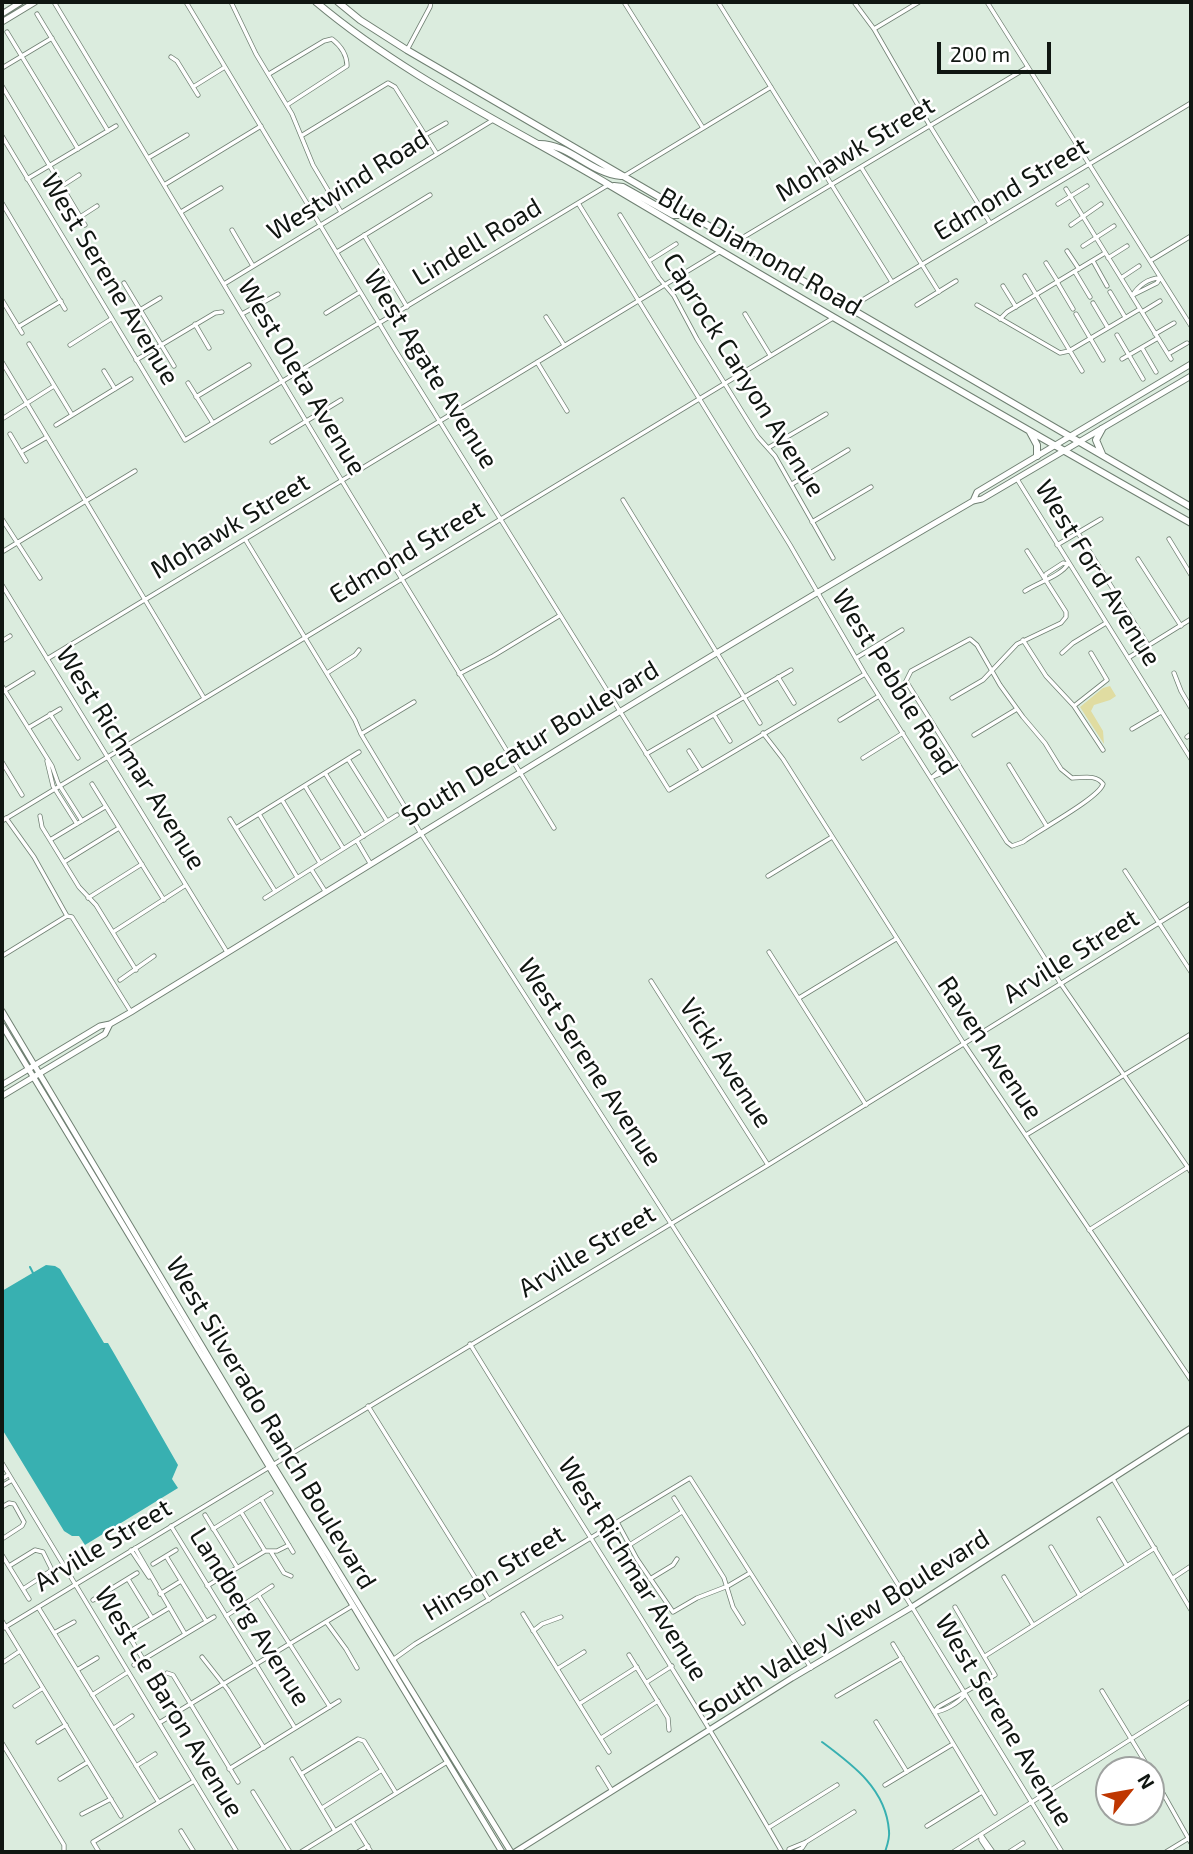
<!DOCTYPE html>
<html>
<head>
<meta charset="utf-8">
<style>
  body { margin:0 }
  #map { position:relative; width:1193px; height:1854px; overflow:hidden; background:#dbecde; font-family:"Exo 2",sans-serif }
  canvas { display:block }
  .frame { position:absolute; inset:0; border:4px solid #101611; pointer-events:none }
  .north { position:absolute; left:1095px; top:1756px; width:70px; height:70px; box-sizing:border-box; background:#fff; border:2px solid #9fa2a0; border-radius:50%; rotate:59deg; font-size:19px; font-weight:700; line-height:28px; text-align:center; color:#101611 }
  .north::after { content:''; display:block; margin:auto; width:24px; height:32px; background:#bf3701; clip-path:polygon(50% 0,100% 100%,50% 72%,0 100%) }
  .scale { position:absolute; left:937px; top:42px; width:114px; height:32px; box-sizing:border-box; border:4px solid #101611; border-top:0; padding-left:9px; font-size:21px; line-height:24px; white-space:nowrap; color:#101611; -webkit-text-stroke:5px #fff; paint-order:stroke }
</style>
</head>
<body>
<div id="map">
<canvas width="1193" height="1854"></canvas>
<div class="frame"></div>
<div class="north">N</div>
<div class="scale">200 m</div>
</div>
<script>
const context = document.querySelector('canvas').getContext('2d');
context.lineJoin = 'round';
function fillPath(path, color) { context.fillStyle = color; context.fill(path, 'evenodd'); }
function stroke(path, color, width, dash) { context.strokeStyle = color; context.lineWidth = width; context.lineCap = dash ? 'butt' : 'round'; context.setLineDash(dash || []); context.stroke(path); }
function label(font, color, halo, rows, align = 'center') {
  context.font = font + ' "Exo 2",sans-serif'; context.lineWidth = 5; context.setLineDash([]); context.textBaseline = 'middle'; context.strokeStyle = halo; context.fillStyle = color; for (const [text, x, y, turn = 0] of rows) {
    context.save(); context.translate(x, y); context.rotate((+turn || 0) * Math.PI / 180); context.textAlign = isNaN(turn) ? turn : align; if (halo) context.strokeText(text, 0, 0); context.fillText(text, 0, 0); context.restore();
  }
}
fillPath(new Path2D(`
  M1110,686L1116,696L1110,700L1094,705L1091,711L1103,731L1104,744L1080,707L1103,688Z`), '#e0dca1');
fillPath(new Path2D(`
  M46,1265L55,1266L60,1269L104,1343H108L115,1355L178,1465L172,1479L178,1488L85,1545L79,1536H72L64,1531L2,1429V1291Z`), '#38b0b1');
stroke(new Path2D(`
  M30,1267L34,1275
  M822,1742C853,1765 886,1789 889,1831C890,1838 887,1846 885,1852`), '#38b0b1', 2);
const minor = new Path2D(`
  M54,2L342,481L554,828
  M186,2L394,348L669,790L865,674
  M231,2L256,54L292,114L313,165L341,212
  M624,2L703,128
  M718,2L892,282
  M854,2L874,29L930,126L990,223
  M987,2L1191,326
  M37,14L108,131
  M874,29L919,2
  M7,32L78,149
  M407,50L430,7L431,2
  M171,57L177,61L198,95
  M2,68L52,38
  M269,74L324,41L332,39C341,46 347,54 347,66L287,105
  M2,86L85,225
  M193,87L225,67
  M425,135L446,123
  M2,136L185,440L608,185
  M301,136L388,83L395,87L437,154
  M148,158L187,135
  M861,167L939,292
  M624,176L771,87
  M27,179L116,126
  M164,185L261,126
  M62,186L79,175
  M1066,189L1171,359
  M2,203L65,309
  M578,203L790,545L865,674L1061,984L1191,1172
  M1058,204L1087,186
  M181,212L221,188
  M620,215L659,278L674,296L697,339L746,418L758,437L775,456L833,558
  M80,217L97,206
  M1071,225L1101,204
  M232,230L253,266
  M364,235L407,307
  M737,241L1028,67
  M1083,246L1114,226
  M1067,251L1079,269
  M337,252L430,195
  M1108,258L1127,246
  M649,261L676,244
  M1093,261L1107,286
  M1150,261L1191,236
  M1046,263L1058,282
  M1075,272L1090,297
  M1025,276L1082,371
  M1121,278L1139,266
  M1057,282L1073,309
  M124,283L174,366
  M224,284L493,120
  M1003,286L1016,307
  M1110,292L1125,317
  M1133,295L1157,283L1160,278
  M1132,296C1138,286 1148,278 1160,278
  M2,300L22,333
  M1093,303L1108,328
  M917,305L956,281
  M977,305L1060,353L1069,351L1140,309
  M851,307L1191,103
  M140,310L160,298
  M1142,312L1160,301
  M326,313L360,292
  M242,314L278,294
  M745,314L770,355
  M1076,314L1103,360
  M546,317L564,345
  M1000,319L1007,312L1105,253
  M195,324L209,348
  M18,327L61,301
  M1155,334L1174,323
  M1117,335L1143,379
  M29,344L72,415
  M70,345L111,319
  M1142,348L1156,372
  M1168,354L1187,343
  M1122,359L1158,338
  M136,360L215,313L222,312
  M2,362L204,698
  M537,362L567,411
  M104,371L115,389
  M188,383L213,423
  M196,397L249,365
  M2,419L54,386
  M56,425L131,379
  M10,434L26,461
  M272,442L341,400
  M768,448L826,414
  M21,452L47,437
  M1017,479L1191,759
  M792,484L848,450
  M623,500L760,723
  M2,519L40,578
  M812,522L871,487
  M1078,533L1148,645
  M245,539L355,720L361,734L420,832L752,1350L912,1607L1062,1852
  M1169,539L1191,575
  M1057,545L1101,519
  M2,552L135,471
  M1138,559L1181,626
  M1045,579L1046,574L1063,563L1067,564
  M2,585L227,952
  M1025,591C1037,583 1062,575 1068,564
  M970,639L977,645L1000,685L1023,717L1045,743L1061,769L1072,778C1083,778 1096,774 1103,784C1099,798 1039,830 1023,842L1012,846L1007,842L906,681L911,671Z
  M1023,640L1046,676L1074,706L1103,750
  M2,641L10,636
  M1062,653L1073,643L1106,623
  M856,658L902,630
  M1128,658L1191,619
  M47,659L719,252
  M327,673L355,655L359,650
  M1174,673L1181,691L1191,708
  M459,674L493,656L559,616
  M778,677L794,703
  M2,686L52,766L58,783L82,821
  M2,692L33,673
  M952,698L983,680L1017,644L1061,623L1066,617V612L1027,551
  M1074,706L1107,680L1091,653
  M50,714L78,758
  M714,715L730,741
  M840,720L879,696
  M28,728L60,709
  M1132,729L1161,712
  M763,733L783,759L964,1044L1191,1380
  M361,734L414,702
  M974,735L1017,709
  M1187,737L1191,734
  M689,751L701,770
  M646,754L791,670
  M863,758L903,733
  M348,759L387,821
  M47,761L53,786L77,824
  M2,762L22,795
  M1009,765L1046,825
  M325,773L364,836
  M933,777L951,769L957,762
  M931,778L948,764L957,762
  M92,784L164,900
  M305,786L343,848
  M282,800L320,863
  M259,814L297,877
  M40,816L42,827L79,887L96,905L136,970
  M6,818L34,857L67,916
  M230,819L275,891
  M2,821L833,318
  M236,828L359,752
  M50,840L105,807
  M357,841L370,863
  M64,862L119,828
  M311,869L325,891
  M1125,871L1191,972
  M768,876L832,837
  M88,898L142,864
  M265,898L397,815
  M113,932L186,885
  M769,952L866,1105
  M2,956L67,916L72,917L131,1012
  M120,980L154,956
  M651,981L768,1165
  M799,998L896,939
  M1026,1135L1191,1034
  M1089,1230L1188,1167
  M470,1344C574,1514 683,1680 782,1852
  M368,1406L489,1600
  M2,1463L237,1852
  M2,1479L8,1475
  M1113,1479L1191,1610
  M2,1486L12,1480
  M674,1498L724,1578L733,1607L743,1623
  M261,1499L293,1552
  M2,1507L9,1503L14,1504L24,1522L22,1526L2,1539
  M241,1512L265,1551
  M205,1515L237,1567
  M1099,1519L1127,1566
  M617,1522L637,1559L673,1612L697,1598L728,1586L750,1573
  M171,1526L295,1728
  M213,1529L271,1493
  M631,1544L682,1512
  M1051,1547L1080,1596
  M135,1548L185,1634
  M131,1550L149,1577
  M271,1552L284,1573L291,1576
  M2,1555L29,1599
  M166,1556L206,1621
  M153,1564L176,1550
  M9,1566L35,1550L43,1552L52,1570L23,1589
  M1004,1577L1033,1625
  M1173,1578L1191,1566
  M128,1579L152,1618
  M650,1579L673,1565L677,1559
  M207,1586L265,1551H277L289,1545
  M103,1594L143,1659
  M160,1594L181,1581
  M259,1596L330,1707
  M93,1600L137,1573
  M38,1607L158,1801
  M523,1614L609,1752
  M226,1616L272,1586
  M2,1621L121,1816
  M327,1623L346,1649L357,1668
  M2,1629L768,1165L1191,903
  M533,1631L542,1624L561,1617
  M54,1633L74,1622
  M127,1633L169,1608
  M893,1644L995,1813
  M629,1655L668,1718L669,1730
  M985,1656L1155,1548
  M202,1657L228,1690L264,1748
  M394,1659L415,1644L690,1478L811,1668
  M2,1663L20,1651
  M134,1665L214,1617
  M557,1669L584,1652
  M77,1670L97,1658
  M167,1673L173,1675L238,1782
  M647,1682L672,1666
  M1102,1691L1150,1770
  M92,1695L128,1672
  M837,1696L902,1658
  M579,1704L637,1667
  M15,1706L43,1688
  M934,1712L938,1707L995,1675L955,1607
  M934,1712C945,1711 958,1703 965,1695
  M876,1722L907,1772
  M159,1723L352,1606
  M114,1728L132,1716
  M601,1738L658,1701
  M38,1742L66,1725
  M2,1743L64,1845V1852
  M292,1759L335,1831
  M136,1766L155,1754
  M598,1768L612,1791
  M229,1769L339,1701
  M1151,1772L1191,1843
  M301,1774L358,1739L364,1741L396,1793
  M60,1779L88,1762
  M885,1785L953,1744
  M253,1792L290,1852
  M322,1808L382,1770
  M82,1814L111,1799
  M352,1821L371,1852
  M927,1826L982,1792
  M768,1828L837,1785
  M181,1831L194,1852
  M981,1835L993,1852
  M981,1835V1840L989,1852
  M99,1852L93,1842L194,1781
  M301,1852L447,1762
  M358,1852L368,1846
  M789,1852V1849L806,1842L854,1812
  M794,1852L802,1848L806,1842
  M953,1852L1191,1701
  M1009,1852L1023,1843
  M1166,1852L1189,1838`);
const major = new Path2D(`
  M2,14L21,2
  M2,22L35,2
  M973,501L977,492L1191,364
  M2,1011L273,1465L511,1852
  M2,1025L502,1852
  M2,1085L100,1026L110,1024L131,1012C411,840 689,666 973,501L982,499L1191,376
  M2,1096L105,1034L110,1024
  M515,1852L792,1678L912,1607L1191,1428`);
const highway = new Path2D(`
  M316,2C405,77 512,127 611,186C804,301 997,413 1191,523
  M338,2L360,20L407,50L1191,507
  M538,144C569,143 589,173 621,176
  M614,186L623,187L673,215H690
  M1102,429L1096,440L1102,454
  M1030,432L1037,445V456`);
stroke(minor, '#708073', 5);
stroke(major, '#708073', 7);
stroke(highway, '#708073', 8);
stroke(minor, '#fff', 3.5);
stroke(major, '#fff', 5);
stroke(highway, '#fff', 6);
label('26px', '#101611', '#fff', [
  ["Mohawk Street",855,149,-31],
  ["Westwind Road",348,185,-32],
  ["Edmond Street",1011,189,-31],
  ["Lindell Road",477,242,-31],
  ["Blue Diamond Road",760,252,30],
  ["West Serene Avenue",110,279,59],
  ["West Agate Avenue",431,369,58],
  ["Caprock Canyon Avenue",744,375,58],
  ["West Oleta Avenue",302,377,59],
  ["Mohawk Street",230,526,-31],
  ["Edmond Street",407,552,-31],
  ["West Ford Avenue",1098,573,58],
  ["West Pebble Road",895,682,58],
  ["South Decatur Boulevard",530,743,-31],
  ["West Richmar Avenue",131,758,58],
  ["Arville Street",1071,956,-32],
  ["Raven Avenue",990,1048,56],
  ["West Serene Avenue",590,1062,57],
  ["Vicki Avenue",726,1063,57],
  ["Arville Street",587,1251,-31],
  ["West Silverado Ranch Boulevard",271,1423,59],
  ["Arville Street",103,1545,-31],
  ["West Richmar Avenue",633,1569,58],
  ["Hinson Street",494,1573,-31],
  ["Landberg Avenue",250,1617,58],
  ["South Valley View Boulevard",844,1625,-32],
  ["West Le Baron Avenue",169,1702,59],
  ["West Serene Avenue",1004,1720,59]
]);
</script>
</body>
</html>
